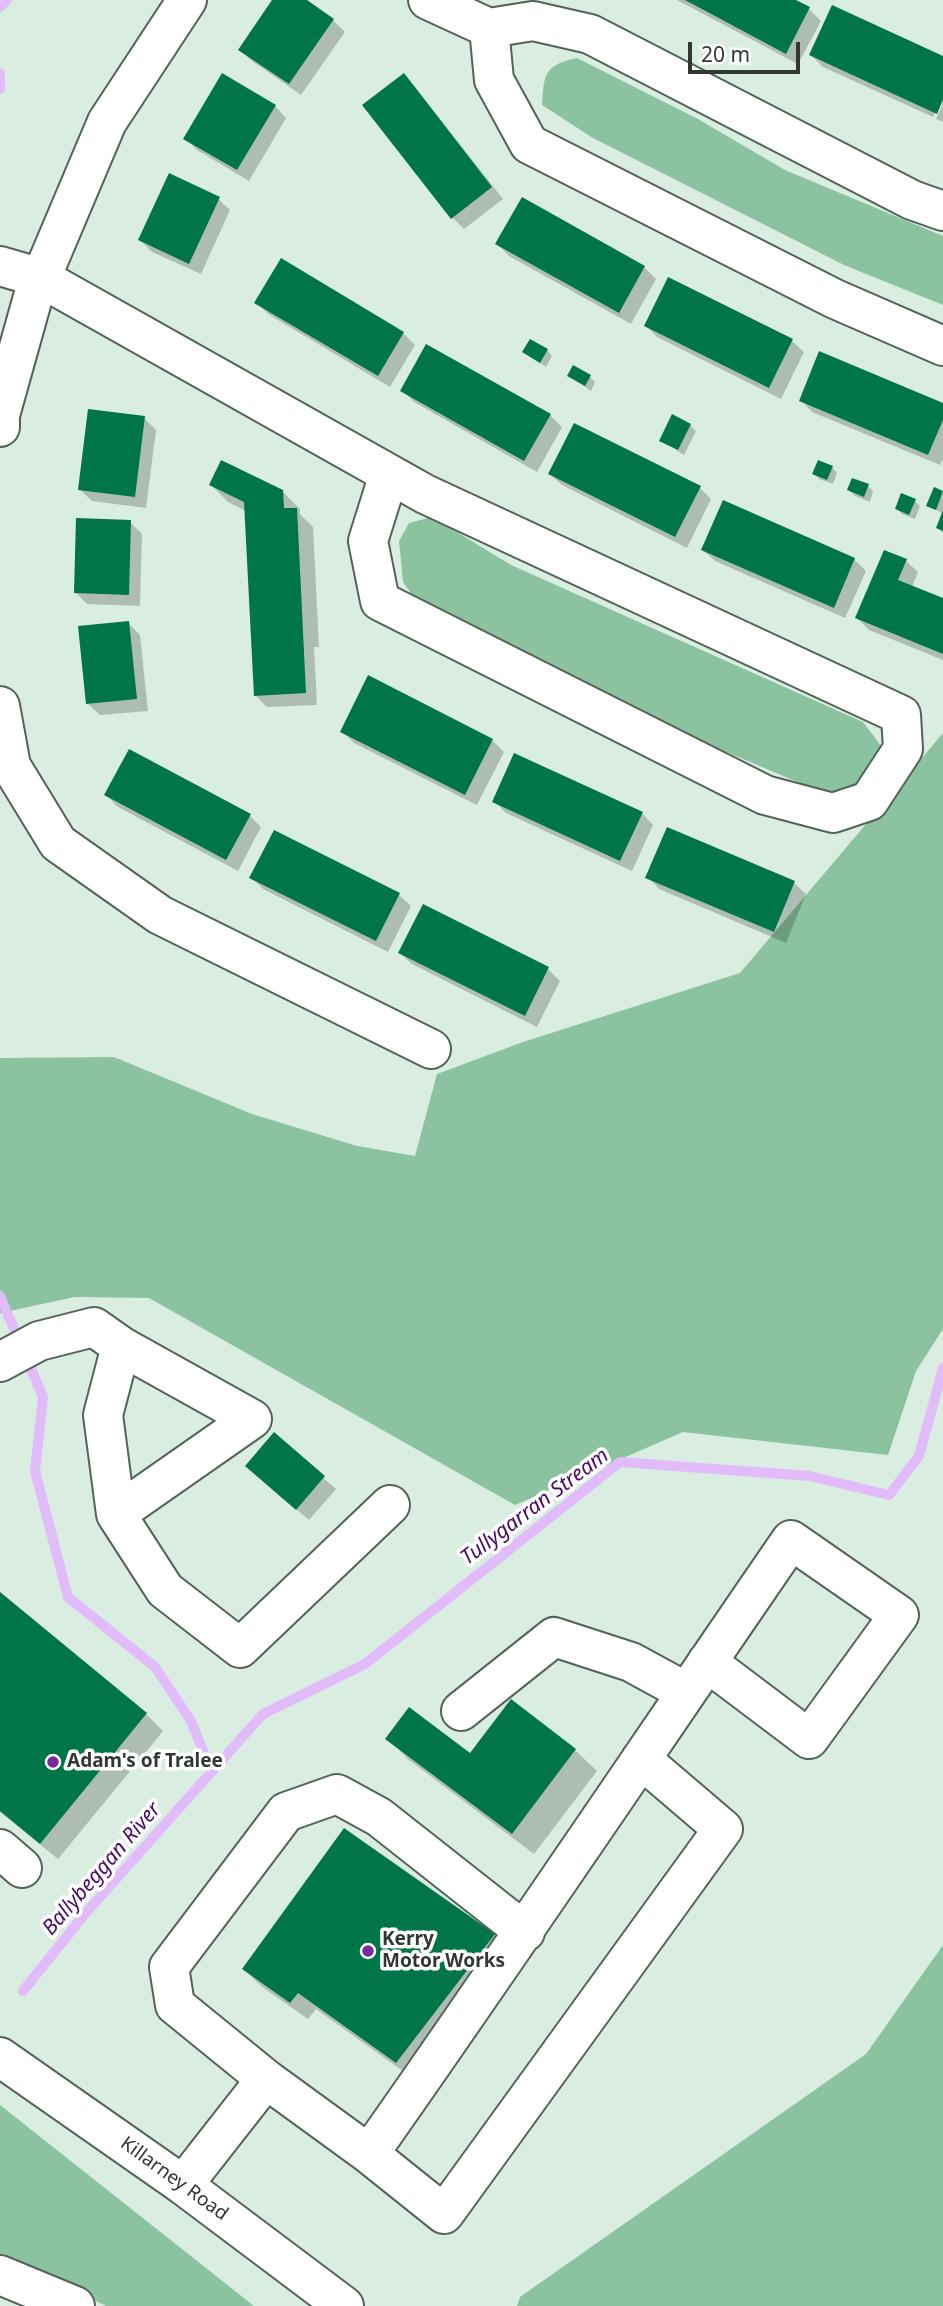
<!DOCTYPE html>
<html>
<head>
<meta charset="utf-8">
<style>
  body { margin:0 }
  #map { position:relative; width:943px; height:2306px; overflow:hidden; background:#daede1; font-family:"Noto Sans",sans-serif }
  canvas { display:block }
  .scale { position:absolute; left:688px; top:42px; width:112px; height:32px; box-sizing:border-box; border:4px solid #313834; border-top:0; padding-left:9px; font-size:21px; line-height:24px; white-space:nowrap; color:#313834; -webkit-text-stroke:5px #fff; paint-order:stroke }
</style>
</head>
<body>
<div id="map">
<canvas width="943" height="2306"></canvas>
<div class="scale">20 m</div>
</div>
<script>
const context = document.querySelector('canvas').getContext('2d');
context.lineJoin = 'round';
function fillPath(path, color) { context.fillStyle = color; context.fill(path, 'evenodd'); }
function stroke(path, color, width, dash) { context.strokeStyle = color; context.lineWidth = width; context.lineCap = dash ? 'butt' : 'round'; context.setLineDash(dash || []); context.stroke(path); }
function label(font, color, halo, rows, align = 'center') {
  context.font = font + ' "Noto Sans",sans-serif'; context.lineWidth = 7; context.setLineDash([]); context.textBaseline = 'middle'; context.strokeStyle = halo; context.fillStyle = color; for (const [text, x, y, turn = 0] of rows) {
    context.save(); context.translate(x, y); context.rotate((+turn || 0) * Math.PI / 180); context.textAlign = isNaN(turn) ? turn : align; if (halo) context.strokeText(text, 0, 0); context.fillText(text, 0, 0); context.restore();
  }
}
fillPath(new Path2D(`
  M577,58L698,119L785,170L943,236V305L844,265L593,138L542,105C544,74 544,65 577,58Z
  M432,517L511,565L863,722L882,747L863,784L838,799L724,751L418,603L403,582L399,541L409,523Z
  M943,733V1329L916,1371L888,1455L683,1432L515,1505L149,1298L75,1297L0,1313V1058L114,1057L252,1114L357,1146L415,1156L437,1074L523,1042L740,973Z
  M943,1945V2306H517L520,2297L866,2054Z
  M0,2105L254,2306H106L64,2285L0,2261Z`), '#8bc3a1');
fillPath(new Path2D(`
  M274,0H304L333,20L345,32L301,95L252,61L240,50Z
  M677,0H792L809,9L821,21L798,64Z
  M811,55L943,58V96L933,117L823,67Z
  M403,75L415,87L503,199L464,229L452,217Z
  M943,104V122L936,119Z
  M275,106L286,118L249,181L197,150L185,138Z
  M218,199L230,210L201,274L152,252L140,240Z
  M497,244L644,267L656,279L631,324L509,256Z
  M281,261L403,333L415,345L390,387L268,314L256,302Z
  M646,326L792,341L804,352L781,399L657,337Z
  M547,350L552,356L546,367L524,352Z
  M569,376L590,377L595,382L591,391Z
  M402,390L550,415L562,427L537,472L414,402Z
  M801,400L943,404V459L940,465L812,412Z
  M144,418L156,430L146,508L92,501L80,490Z
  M690,425L696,431L684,455L661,440Z
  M832,467L837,473L833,484L819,479L814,474Z
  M550,474L699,487L711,499L687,548L562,485Z
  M211,485L282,491L300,509V514L313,527L319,647H314L317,705L267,707L255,695L246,511L228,502Z
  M868,486L873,491L870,502L855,496L849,490Z
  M935,489L943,493V533L938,528L943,514L928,505Z
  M915,501L920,506L915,519L902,514L897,508Z
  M130,522L142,534L140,606L87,604L75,592Z
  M703,550L854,559L866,571L845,618L715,561Z
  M906,561L918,572L912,587L943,600V660L869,630L857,618Z
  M128,623L140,635L148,711L100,715L88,704Z
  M342,731L492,740L504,752L477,805L354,743Z
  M106,795L249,815L261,827L238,871L118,807Z
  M494,801L642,813L653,825L632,871L506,813Z
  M668,829L794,883L806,894L786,943L659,889L648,877Z
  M275,832L399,895L411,906L388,952L263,889L252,878Z
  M400,953L548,969L560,981L537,1027L412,964Z
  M274,1435L336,1489L309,1520L259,1477Z
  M0,1595L146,1714L163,1731L58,1859L0,1812Z
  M388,1739L471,1756L575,1750L597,1771L534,1854L409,1760Z
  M493,1935L510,1952L414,2079L316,2009L308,2019L261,1986L244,1969Z`), '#0003');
stroke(new Path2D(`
  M0,7L7,0
  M0,73V89
  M0,1296L43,1397L35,1471L68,1597L155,1667L191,1721L211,1771
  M23,1991L84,1915L263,1714L365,1664L620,1462L810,1476L889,1495L919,1456L943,1368`), '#e2bcfa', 10);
fillPath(new Path2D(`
  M272,0H307L334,19L289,84L238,50Z
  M685,0H796L810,7L786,54Z
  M832,5L943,56V100L937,114L809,55Z
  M222,73L276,105L237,170L183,139Z
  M404,73L492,187L451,219L362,105Z
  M169,173L220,197L189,264L138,240Z
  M522,197L645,266L619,313L495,244Z
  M281,258L404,332L378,376L254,303Z
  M668,277L793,339L769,388L644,326Z
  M530,339L548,349L540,363L522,352Z
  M426,344L551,414L524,461L400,391Z
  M819,351L943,403V420L928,455L799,401Z
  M573,365L591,375L585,386L567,376Z
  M88,409L145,416L135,497L78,490Z
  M672,414L691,424L678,450L659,441Z
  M574,423L701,486L675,537L548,474Z
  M221,460L283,490L284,508H297L306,693L254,696L244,502L209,485Z
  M818,460L833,466L827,480L812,474Z
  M852,478L869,484L864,497L847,490Z
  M934,487L943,491L936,510L926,506Z
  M901,493L916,499L909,515L895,509Z
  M723,500L855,558L834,608L701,550Z
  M943,510V531L936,528Z
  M76,518L131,520L129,595L74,593Z
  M884,550L907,559L898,580L943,598V654L855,618Z
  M129,621L137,699L86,704L78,626Z
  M368,675L493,739L465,795L340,732Z
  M129,749L251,814L226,860L104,795Z
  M514,753L643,812L620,861L492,802Z
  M667,827L795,881L774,932L645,878Z
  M274,830L400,893L376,941L249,878Z
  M423,904L549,967L525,1016L398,953Z
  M274,1432L325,1476L296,1510L245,1466Z
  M0,1592L147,1713L40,1844L0,1811Z
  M511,1699L576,1749L512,1834L385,1739L409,1707L470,1753Z
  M344,1828L495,1934L396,2063L298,1993L290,2003L242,1969Z`), '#007547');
const minor = new Path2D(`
  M428,0L489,28L533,21L590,34L912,200L943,211
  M489,28L494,80L529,144L835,299L943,346
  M0,266L41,278L425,494L901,715L903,749L869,801L833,813L765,795L380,601L368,541L389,474
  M0,427V415L33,297L107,122L187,0
  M0,706L11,766L58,843L160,915L431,1049
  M121,1346L103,1415L116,1514L165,1590L240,1648L390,1505
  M0,1362L39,1341L94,1327L121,1346L252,1419L116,1514
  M461,1711L554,1637L631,1662L686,1692
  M0,1849L22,1868
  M266,2079L175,2005L169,1967L286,1812L337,1794L379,1817L525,1932
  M369,2154L444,2214L723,1829L641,1759
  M183,2185L266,2079L369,2154C512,1951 650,1745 791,1540L899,1615L809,1739L707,1662
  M0,2275L75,2306`);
const major = new Path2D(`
  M0,2057L183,2185L344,2306`);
stroke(minor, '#536359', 42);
stroke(major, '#536359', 42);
stroke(minor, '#fff', 38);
stroke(major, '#fff', 38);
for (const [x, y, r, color] of [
  [53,1762,7,"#762a9c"],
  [368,1951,7,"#762a9c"]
]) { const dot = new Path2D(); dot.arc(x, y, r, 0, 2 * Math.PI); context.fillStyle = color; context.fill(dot); stroke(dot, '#fff', 2.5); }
label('bold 19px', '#313834', '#fff', [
  ["Adam's of Tralee",67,1762],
  ["Kerry",382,1940],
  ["Motor Works",382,1962]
], 'left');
label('19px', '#313834', '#fff', [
  ["Killarney Road",174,2179,36]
]);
label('italic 21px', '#4a0a66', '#fff', [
  ["Tullygarran Stream",535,1507,-37],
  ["Ballybeggan River",102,1869,-49]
]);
</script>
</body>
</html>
